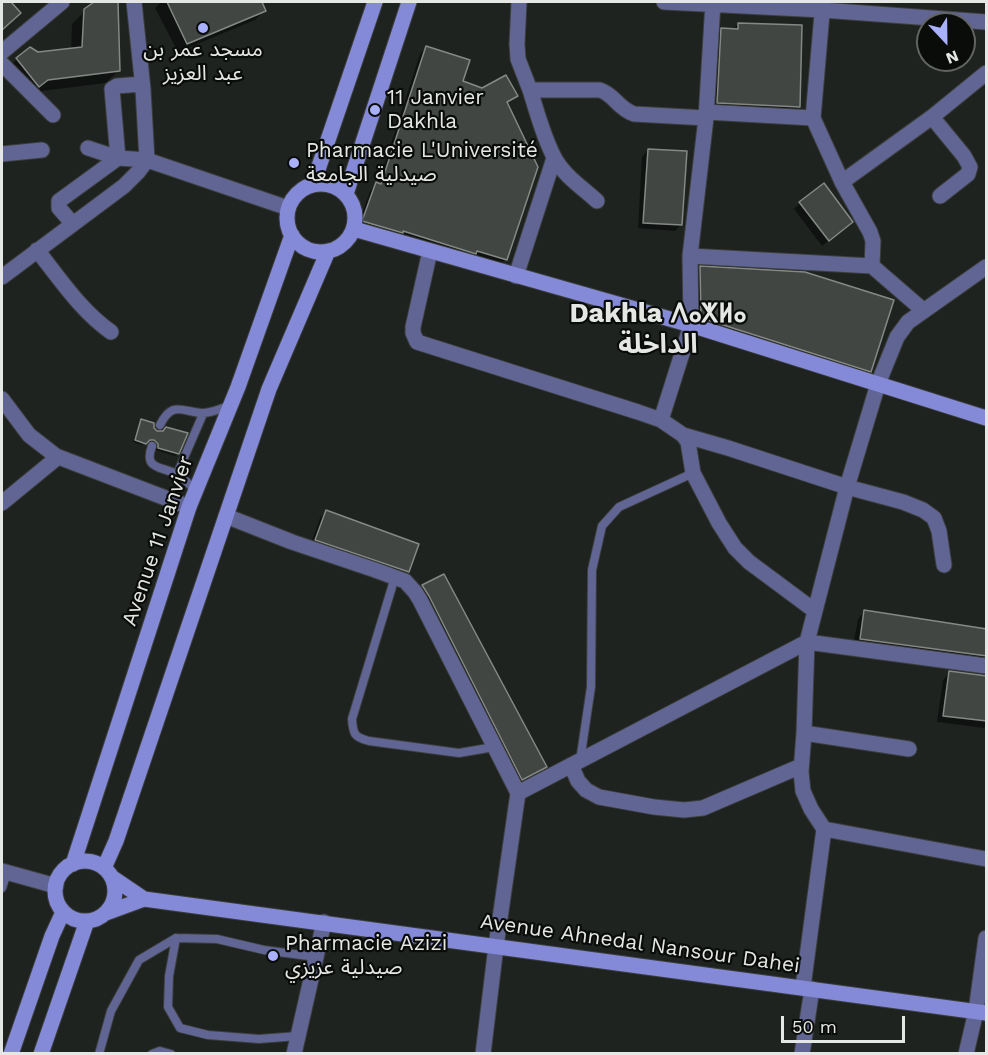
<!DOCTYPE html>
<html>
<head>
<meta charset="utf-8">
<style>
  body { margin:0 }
  #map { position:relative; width:988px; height:1055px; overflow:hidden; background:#1f2320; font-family:"Work Sans",sans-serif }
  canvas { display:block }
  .frame { position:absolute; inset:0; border:3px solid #e4e7e4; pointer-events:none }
  .north { position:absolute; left:916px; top:12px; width:60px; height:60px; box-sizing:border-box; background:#0a0c0a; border:2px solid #616461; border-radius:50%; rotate:158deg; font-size:16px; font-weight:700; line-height:24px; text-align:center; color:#e4e7e4 }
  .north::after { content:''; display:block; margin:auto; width:21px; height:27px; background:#a9b0fc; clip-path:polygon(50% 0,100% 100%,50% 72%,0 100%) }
  .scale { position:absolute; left:781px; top:1016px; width:124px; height:27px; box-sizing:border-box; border:3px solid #e4e7e4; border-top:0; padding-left:8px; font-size:18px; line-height:21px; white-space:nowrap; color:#e4e7e4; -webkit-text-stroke:4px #0a0c0a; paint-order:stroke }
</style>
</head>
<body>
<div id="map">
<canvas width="988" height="1055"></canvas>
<div class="frame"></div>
<div class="north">N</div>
<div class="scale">50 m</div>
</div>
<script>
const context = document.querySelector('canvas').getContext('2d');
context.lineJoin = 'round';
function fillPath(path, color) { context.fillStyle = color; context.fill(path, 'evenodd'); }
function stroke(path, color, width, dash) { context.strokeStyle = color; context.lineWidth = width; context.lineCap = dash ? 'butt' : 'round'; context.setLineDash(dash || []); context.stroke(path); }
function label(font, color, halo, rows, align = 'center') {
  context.font = font + ' "Work Sans","Noto Sans Arabic","Noto Sans Tifinagh",sans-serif'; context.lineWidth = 4.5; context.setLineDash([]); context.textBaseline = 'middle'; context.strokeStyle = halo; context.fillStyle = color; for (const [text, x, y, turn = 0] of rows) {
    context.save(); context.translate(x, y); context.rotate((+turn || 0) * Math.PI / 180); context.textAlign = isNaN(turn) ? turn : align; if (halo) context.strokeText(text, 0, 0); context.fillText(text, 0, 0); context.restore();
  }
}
fillPath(new Path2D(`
  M97,2H117L119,70L106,83L34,92L5,71L17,59L37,54L71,50L72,24L85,11Z
  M161,2H260L264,11L255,20L178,52L155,8Z
  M738,24L798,107L791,114L711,109L715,36L722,30H733Z
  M427,47L462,81L482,89L516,96L506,104V259L499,266L357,228L370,191L377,184H378L420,54Z
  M648,150L681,225L675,231L638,228L642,157Z
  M800,203L845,228L822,246L794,209Z
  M700,268L870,371L864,377L695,324L694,274Z
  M142,421L153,428L178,453L175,456L156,450V447L151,442H146L142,445L133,442L139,423Z
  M326,512L407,571L401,577L310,546L320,518Z
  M423,587L545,766L539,773L515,785L417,593Z
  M865,611L986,630V667L853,646L858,619Z
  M950,672L986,676V725L984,728L937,722L943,680Z`), '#0007');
const building = new Path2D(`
  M2,2H11L21,13L2,30Z
  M94,2H118L120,71L48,80L39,87L16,58L30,47L38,52L82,47L84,9Z
  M167,2H262L266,11L187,44Z
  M738,23L802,25L800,107L717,103L721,28L738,29Z
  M426,46L470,60L463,81L482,88L506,75L518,96L507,102L538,167L507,260L477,251L476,254L403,231V233L362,221L376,182L381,184Z
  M648,149L687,151L682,225L643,223Z
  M824,183L853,222L829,241L799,202Z
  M700,266L805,272L894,300L871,372L701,318Z
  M141,419L154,423V428L157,431H163L166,427L188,433L179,454L158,448V444L154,440H150L146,444L135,440Z
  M326,510L419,544L409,572L315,540Z
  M444,574L547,767L522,780L429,596L422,585Z
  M864,610L987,629V656L860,639Z
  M949,671L987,676V721L943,716Z`);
fillPath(building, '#424643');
stroke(building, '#848985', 1.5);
const lane = new Path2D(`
  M160,425C172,401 181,411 201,413C210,414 221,408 230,406
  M152,446C143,470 162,466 176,474C183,477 190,485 195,490
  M177,474L203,414
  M395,577L352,719C353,734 354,737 369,741L459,753L494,747
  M580,761L591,687L592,570L602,526L619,507L693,473
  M2,888L7,873
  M176,938L169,976L168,1007L180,1028L208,1035L259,1039L298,1036
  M99,1054L111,1011L139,960L176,938L217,939L264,950L316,957
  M152,1054L160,1051L171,1054`);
const street = new Path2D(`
  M519,2L517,44L518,59L530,90H600C615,95 617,108 634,114L706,118
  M664,2L822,10L986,22
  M2,52L62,2
  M2,64L53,115
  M530,90C537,112 543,136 554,157C563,175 583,188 597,201
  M706,112L813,118L842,182
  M932,117L964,156L970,167L968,174L940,196
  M813,118L823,2
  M88,148L118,158L147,160L288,208
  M2,154L42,150
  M73,224L59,208V201L118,158L112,89L117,86L142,84
  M37,250C60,279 81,311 111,332
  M430,251L413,327V333L417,342L638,412L661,420L683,435L728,448L847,487L903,502L923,510L934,518L939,531L944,565
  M690,256L872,266L924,311
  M872,266L873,241L870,232L842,182L932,117L986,73
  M516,276L554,158
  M2,277L124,186L138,172L147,160L143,89L134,2
  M2,399L29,435L56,456L189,507
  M661,420L691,325L690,256L706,118L713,2
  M683,435L688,442L693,473L719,523L735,548L749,562L815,611
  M2,503L58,457
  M226,516L292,542L375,570L405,581L415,592L420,600L518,793L807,642L986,666
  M804,733L909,749
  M571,765L578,781L586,790L599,797L654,807L684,810L703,808L801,766
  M824,829L986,859
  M2,871L56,886
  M803,987L824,829L811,809L803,791L801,772L804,733L807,642L847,487L878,384L897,337L908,322L986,267
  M294,1054L324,922
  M483,1054L496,946L518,793
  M802,1054L812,989
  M966,1054L976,1011L986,938`);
const secondary = new Path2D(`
  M313,184L375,2
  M287 218a34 34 0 1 1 68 0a34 34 0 1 1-68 0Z
  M346,194L409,2
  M354,229L691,325L986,418
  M55 891a30 30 0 1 1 60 0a30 30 0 1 1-60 0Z
  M73,864L189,507L238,387L292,235
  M104,868L116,841L269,389L328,251
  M113,878L144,899L986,1013
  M106,913L144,899
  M11,1054L52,936L63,912
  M41,1054L87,921`);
stroke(lane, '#3b3e3b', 10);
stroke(street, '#3b3e3b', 17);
stroke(secondary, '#3b3e3b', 17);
stroke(lane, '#606594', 8);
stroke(street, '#606594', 15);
stroke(secondary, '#848ad7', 15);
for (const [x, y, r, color] of [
  [203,28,6,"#a9b0fc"],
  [375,110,6,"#a9b0fc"],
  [294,163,6,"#a9b0fc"],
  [273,956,6,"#a9b0fc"]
]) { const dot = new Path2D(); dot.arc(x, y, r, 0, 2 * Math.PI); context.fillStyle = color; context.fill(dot); stroke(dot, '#0a0c0a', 2); }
label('21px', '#e4e7e4', '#0a0c0a', [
  ["مسجد عمر بن",203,50,"center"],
  ["عبد العزيز",203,74,"center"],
  ["11 Janvier",387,98],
  ["Dakhla",387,122],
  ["Pharmacie L'Université",306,151],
  ["صيدلية الجامعة",306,175],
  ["Pharmacie Azizi",285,944],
  ["صيدلية عزيزي",285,968]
], 'left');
label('21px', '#e4e7e4', '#0a0c0a', [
  ["Avenue 11 Janvier",158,541,-71],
  ["Avenue Ahnedal Nansour Dahei",640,944,8]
]);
label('bold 27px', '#e4e7e4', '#0a0c0a', [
  ["Dakhla ⴷⴰⵅⵍⴰ",658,314],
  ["الداخلة",658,345]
]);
</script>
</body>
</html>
